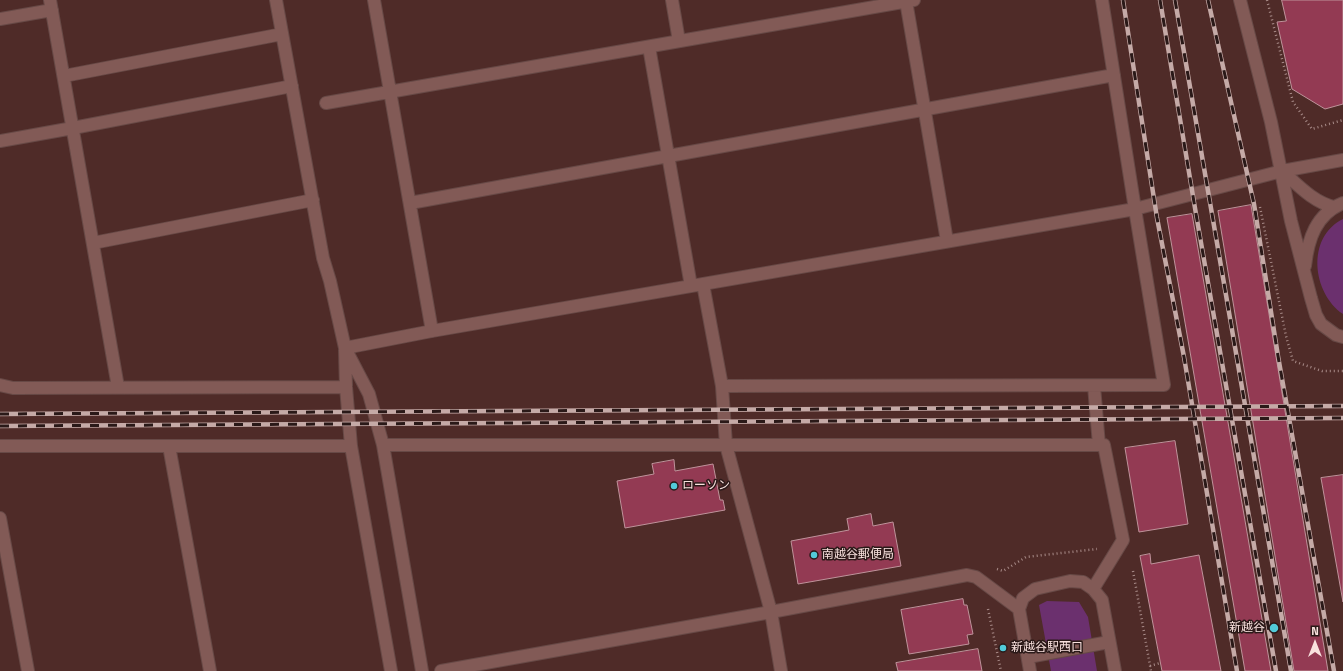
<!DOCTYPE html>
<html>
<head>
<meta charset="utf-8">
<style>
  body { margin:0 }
  #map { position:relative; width:1343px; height:671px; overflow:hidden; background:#4f2b28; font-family:"Titillium Web",sans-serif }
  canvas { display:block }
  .north { position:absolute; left:1295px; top:623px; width:40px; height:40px; -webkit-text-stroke:3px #2a1918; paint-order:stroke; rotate:0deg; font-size:11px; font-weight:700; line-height:16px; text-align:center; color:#f9e1de }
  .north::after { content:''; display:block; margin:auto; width:14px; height:18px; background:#f9e1de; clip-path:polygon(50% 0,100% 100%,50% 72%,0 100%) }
</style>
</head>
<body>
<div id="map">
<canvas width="1343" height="671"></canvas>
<div class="north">N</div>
</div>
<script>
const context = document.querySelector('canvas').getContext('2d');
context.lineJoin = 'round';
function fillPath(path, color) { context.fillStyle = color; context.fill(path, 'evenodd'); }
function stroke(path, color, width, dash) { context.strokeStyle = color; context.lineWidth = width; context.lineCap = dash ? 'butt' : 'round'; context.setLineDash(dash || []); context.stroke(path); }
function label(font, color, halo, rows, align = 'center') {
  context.font = font + ' "Titillium Web","Noto Sans JP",sans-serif'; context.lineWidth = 3; context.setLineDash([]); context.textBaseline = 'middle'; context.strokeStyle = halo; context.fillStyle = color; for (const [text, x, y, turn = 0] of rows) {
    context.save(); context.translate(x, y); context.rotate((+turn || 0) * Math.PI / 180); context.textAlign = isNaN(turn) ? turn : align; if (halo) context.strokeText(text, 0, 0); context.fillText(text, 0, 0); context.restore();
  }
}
fillPath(new Path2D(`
  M1343,219V314C1312,293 1306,237 1343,219Z
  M1047,601L1079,602L1088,617L1097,671H1051L1039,605Z`), '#6b306e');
const building = new Path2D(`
  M1282,0H1343V104L1325,109L1292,89L1277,22L1286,21Z
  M1251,205L1328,671H1294L1218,211Z
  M1192,214L1271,671H1245L1167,218Z
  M1175,441L1188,524L1139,532L1125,448Z
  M674,460L675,471L713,464L720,500H723L725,510L625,528L617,481L654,474L652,464Z
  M1343,475V602L1321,478Z
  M871,514L873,526L893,522L901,566L798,584L791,541L849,530L847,519Z
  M1150,554L1151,564L1199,555L1221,671H1162L1140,556Z
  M963,599L964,605H967L973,634L967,635L969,644L909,654L901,610Z
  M978,649L982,671H898L896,663Z`);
fillPath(building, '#933a53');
stroke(building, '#bf939b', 1);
const minor = new Path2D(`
  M50,0L118,387
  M276,0L323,258L330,281L345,348L432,331L1135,209L1282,171L1343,160
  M374,0L432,331
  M672,0L679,41
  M1240,0L1271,122L1291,221L1311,298L1316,315L1321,324L1336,335L1343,337
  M906,1L947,241
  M0,19L52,10
  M649,47L691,286
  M64,76L282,34
  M326,103L914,0
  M0,141L73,128L292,86
  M1282,171C1298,185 1313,202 1334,207
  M410,203L1114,75
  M93,243L313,200
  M1305,266C1308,239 1316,214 1343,203
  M703,284L722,386L726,445L771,612L781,671
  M345,348L369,394L383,445L422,671
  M345,350L346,387L351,446L391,671
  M0,385L13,388L346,387
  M722,386L1164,385L1135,209L1102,0
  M383,445H1099
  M0,446H351
  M169,446L210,671
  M0,518L28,671
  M1093,589L1123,540L1104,445H1099L1094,386
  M1028,657L1109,642
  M441,671L771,612L967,575L976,577L1019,609
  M1030,671L1019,609L1023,598L1035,589L1070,581L1083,582L1093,589L1102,600L1115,671`);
stroke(minor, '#674946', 14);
stroke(new Path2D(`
  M1267,0L1293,102L1312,129L1343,120
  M1260,207L1286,336L1293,361L1322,371H1343
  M997,569L1003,571L1026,557L1097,549
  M1133,571L1151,671
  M988,609L1001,671
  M1150,666L1160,663`), '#a88b88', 2.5, [1, 3]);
stroke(minor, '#825a56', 12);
const rail = new Path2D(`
  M1123,0L1157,218L1184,357L1237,671
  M1160,0L1196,214L1276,671
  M1175,0L1291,671
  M1208,0L1254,204L1278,356L1334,671
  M0,414L1343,406
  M0,426L1343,418`);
stroke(rail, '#c5aaa7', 4.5);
stroke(rail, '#2a1918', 3, [9]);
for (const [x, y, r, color] of [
  [674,486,4,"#52cbd9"],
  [814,555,4,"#52cbd9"],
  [1274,628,5,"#52cbd9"],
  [1003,648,4,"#52cbd9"]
]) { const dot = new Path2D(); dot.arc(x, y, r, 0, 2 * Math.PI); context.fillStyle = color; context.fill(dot); stroke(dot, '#2a1918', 1.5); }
label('12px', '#f9e1de', '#2a1918', [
  ["ローソン",682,486],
  ["南越谷郵便局",822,555],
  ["新越谷",1265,628,"right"],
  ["新越谷駅西口",1011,648]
], 'left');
</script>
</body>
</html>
